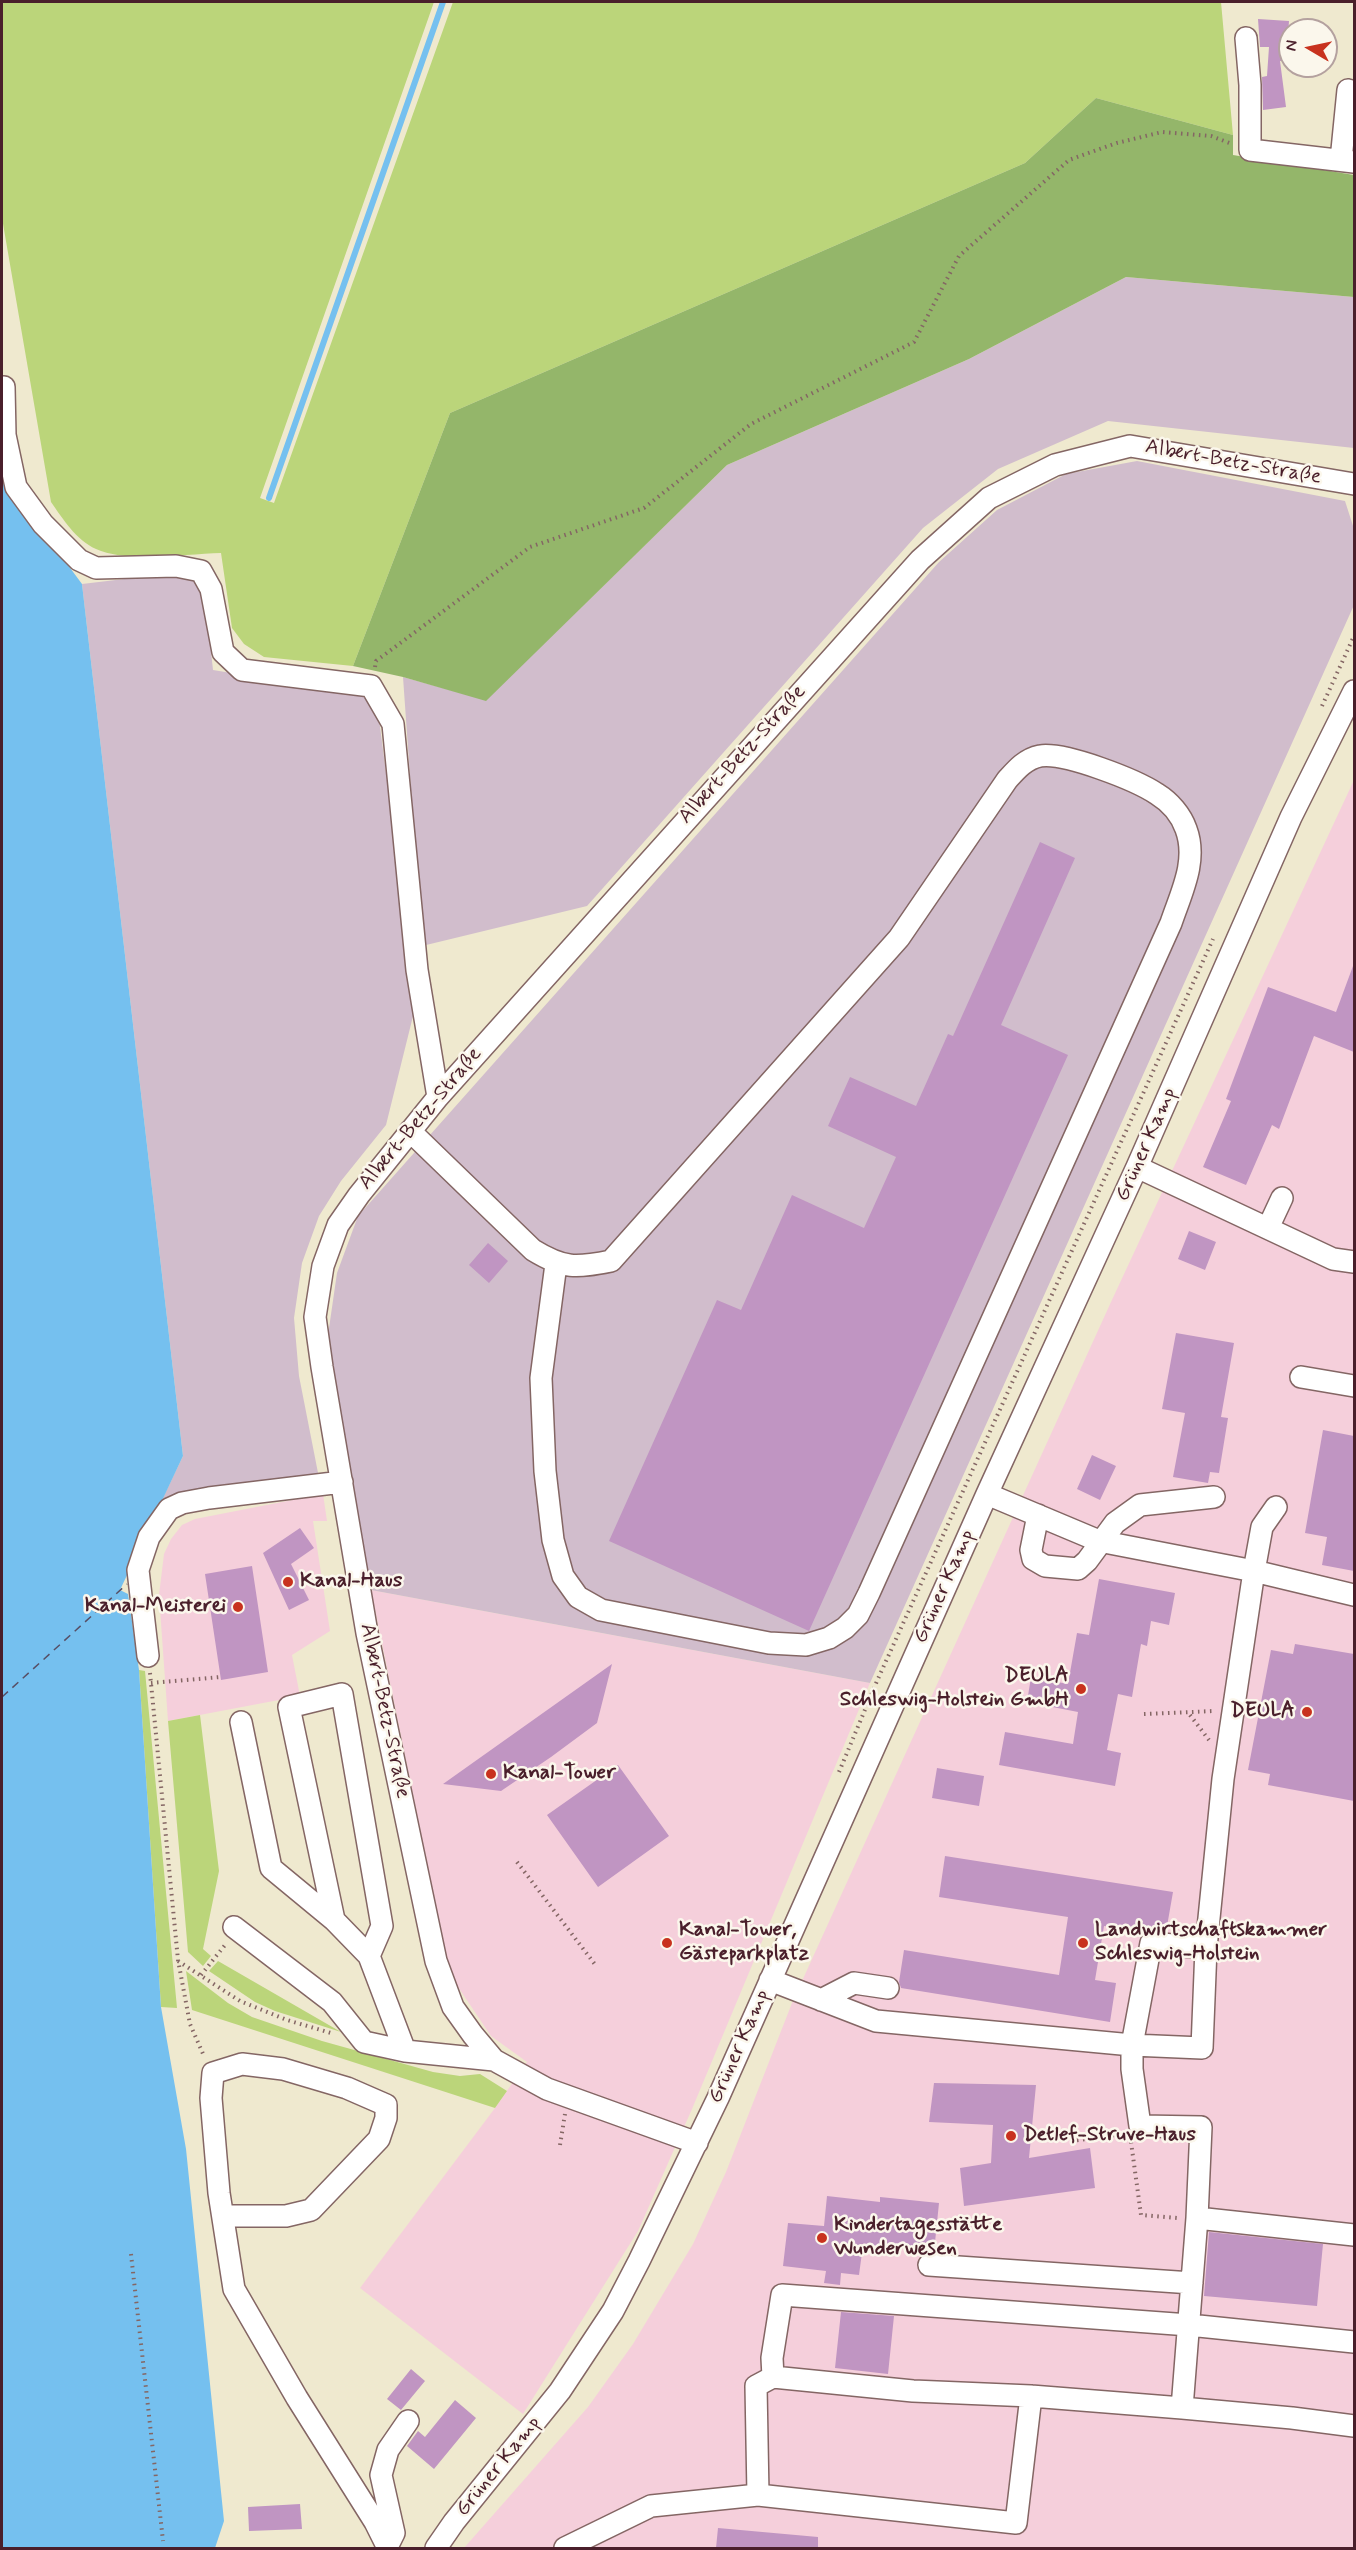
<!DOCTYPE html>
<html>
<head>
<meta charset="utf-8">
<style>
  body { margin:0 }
  #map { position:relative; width:1356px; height:2550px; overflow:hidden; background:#efe9cf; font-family:Mynerve,sans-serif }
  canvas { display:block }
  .frame { position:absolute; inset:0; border:3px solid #4a1f2b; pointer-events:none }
  .north { position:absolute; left:1278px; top:18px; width:60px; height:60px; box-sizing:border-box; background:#fbf7ec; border:2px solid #b4a19f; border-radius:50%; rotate:279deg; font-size:16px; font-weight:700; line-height:24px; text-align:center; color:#4a1f2b }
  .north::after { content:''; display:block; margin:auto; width:21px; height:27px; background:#c8321e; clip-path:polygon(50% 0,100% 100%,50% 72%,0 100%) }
</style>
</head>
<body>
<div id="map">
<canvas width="1356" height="2550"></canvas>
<div class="frame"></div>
<div class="north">N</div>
</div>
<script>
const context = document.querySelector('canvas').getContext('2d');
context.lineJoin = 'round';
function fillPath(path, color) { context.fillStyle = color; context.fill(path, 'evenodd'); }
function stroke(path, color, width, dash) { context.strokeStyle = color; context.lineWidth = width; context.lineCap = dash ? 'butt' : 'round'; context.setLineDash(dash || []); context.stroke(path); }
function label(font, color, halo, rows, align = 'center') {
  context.font = font + ' Mynerve,sans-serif'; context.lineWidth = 5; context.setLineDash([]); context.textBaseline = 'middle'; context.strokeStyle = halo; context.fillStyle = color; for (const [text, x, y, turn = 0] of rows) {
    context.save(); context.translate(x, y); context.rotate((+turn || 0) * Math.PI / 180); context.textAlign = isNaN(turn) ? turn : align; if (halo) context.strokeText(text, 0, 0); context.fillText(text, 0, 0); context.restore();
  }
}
fillPath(new Path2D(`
  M1354,780V2548H464L588,2407L633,2344L693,2244L726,2172L792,2003L1111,1302Z
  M323,1494L327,1521H313L330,1631L292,1655L300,1696L168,1721L159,1595L164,1554L171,1539L182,1525L195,1519Z
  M371,1590L870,1683L692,2109L638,2231L523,2414L360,2288L495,2108L527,2062L491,2036L450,1975Z`), '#f5cfdb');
fillPath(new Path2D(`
  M1126,277L1354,297V448L1108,421L998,469L923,528L587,906L422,946L403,677L486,700L727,465L969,359Z
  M1137,461L1345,501L1354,529V605L870,1683L371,1590L328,1335L337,1273L358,1216L939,562L997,510L1066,474Z
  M158,575L197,580L205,596L213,670L365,695L379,719L416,1004L386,1125L341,1181L319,1216L302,1263L294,1318L299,1376L319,1478L162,1500L183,1456L82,584Z`), '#d1bdcc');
fillPath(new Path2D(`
  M2,2H434L260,498L274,503L453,2H1221L1233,135L1096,98L1025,163L450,413L353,666L264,657L244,644L232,628L221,553C186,554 126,563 96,549C76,540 63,519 51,502L2,218Z
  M139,1670L145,1671L177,2008L161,2007Z
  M200,1715L219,1871L203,1949L211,1956L203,1966L188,1952L168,1721Z
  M218,1961L341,2032L275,2011L255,2002L209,1971Z
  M186,1971L228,2003L252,2017L322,2041L433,2072L460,2076L480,2074L507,2091L495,2108L192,2010Z`), '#bbd57a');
fillPath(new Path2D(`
  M1096,98L1233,135V155L1354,175V297L1126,277L969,359L727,465L486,701L403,677L353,666L450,413L1025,163Z`), '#94b66a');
fillPath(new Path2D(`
  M2,476L82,584L183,1456L120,1590L128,1594L139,1670L161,2007L186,2149L224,2521L215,2548H2Z`), '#75c0ef');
stroke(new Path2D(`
  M269,498L443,2`), '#75c0ef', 6);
stroke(new Path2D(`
  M2,1697L127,1584`), '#574f66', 1.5, [8, 6]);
fillPath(new Path2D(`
  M1258,19L1289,21L1286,61H1280L1286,107L1263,110L1262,77L1267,76L1269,47H1260Z
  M1040,842L1075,858L1001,1025L1068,1055L809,1631L609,1541L717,1300L741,1310L792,1195L864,1228L896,1157L828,1126L850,1077L916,1106L948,1034L953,1036Z
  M1353,966L1354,1052L1314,1036L1279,1129L1272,1125L1246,1185L1203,1167L1231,1101L1226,1099L1268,987L1336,1012Z
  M1189,1231L1216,1242L1205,1270L1178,1259Z
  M488,1243L508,1261L489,1283L469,1265Z
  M1176,1333L1234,1343L1221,1417L1228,1418L1219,1473L1210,1472L1208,1483L1173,1477L1185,1413L1162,1409Z
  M1323,1430L1354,1436V1571L1322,1565L1327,1537L1305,1533Z
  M1092,1455L1116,1466L1100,1500L1077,1489Z
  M300,1528L314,1548L291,1564L309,1600L289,1610L263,1553Z
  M252,1566L268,1672L221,1680L205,1574Z
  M1099,1579L1175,1593L1169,1625L1151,1621L1147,1646L1141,1644L1132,1697L1118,1694L1107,1750L1121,1753L1115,1786L999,1765L1005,1732L1073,1744L1078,1712L1027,1702L1031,1677L1068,1684L1077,1633L1089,1635Z
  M1295,1644L1354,1654V1801L1268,1785L1270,1774L1248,1770L1271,1650L1293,1654Z
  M612,1664L597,1723L551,1757L501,1791L443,1784Z
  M618,1765L669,1836L598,1887L547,1815Z
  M937,1768L984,1776L979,1806L932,1798Z
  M945,1856L1173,1892L1166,1932H1145L1104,1926L1095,1980L1116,1983L1110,2022L901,1988L899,1982L904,1950L1059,1975L1068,1917L939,1897Z
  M934,2083L1036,2085L1029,2158L1090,2148L1095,2188L964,2206L960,2168L991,2163L993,2125L929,2122Z
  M827,2196L880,2202V2197L939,2203L934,2252L863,2245L859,2275L841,2273L840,2285L824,2283L826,2271L783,2266L788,2223L824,2226Z
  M1209,2232L1323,2244L1317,2306L1204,2296Z
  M841,2312L894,2316L888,2374L835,2368Z
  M411,2369L425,2381L401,2410L387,2399Z
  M455,2400L476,2418L434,2469L407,2446L418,2431L425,2437Z
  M300,2504L302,2529L249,2531L248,2507Z
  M718,2528L818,2537V2548H716Z`), '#c095c2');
const minor = new Path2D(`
  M1246,38L1250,85V150L1354,162
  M1341,160L1348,90
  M4,387L5,435L16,487L43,524L79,560L96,568L176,566L201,571L211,589L223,652L242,670L371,686L393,724L417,970L438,1097
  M410,1131L533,1250C564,1269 576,1268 611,1261L899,938L1007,780C1016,770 1025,759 1040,756C1065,752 1136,780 1157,794C1170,802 1181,815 1186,829C1198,861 1181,893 1171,923L869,1593L858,1615L845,1628L829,1638L806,1645L769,1643L601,1610L578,1597L563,1576L553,1540L545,1471L541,1378L556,1264
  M1137,1167L1333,1259L1354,1262
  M1268,1228L1282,1198
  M1301,1377L1354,1386
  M1276,1507L1262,1527L1254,1571L1354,1595
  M1038,1515L1031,1550L1033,1559L1045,1566L1078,1569L1087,1561L1115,1523L1140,1505L1214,1497
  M148,1656L138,1570L149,1537L169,1509L182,1503L209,1498L342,1482
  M241,1722L271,1868L334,1920L369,1956
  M334,1920L289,1707L342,1694L382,1926L369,1956L405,2051
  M234,1927L332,2002L364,2042L405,2051L494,2060
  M770,1980L876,2021L1132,2045L1202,2048L1206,1948L1223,1779L1254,1571L1099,1541L987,1494
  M821,2000L854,1983L888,1988
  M697,2143L547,2089L494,2060L473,2035L453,2007L436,1961L367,1633L322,1367L315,1317L323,1266L338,1225L359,1195L438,1097L920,560L989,498L1055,465L1130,446L1354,484
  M223,2216H286L311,2210L379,2139L386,2118V2105L347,2088L283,2069L242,2064L213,2073L211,2098L219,2193L234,2289L297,2398L375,2522L388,2548
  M1197,2218L1354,2235
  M929,2265L1192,2283
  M773,2377L772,2358L782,2295L1189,2325L1354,2342
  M1182,2408L1197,2218L1201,2127L1140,2126L1132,2069V2045L1151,1943L1206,1948
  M758,2495L756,2386L773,2377L913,2391L1031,2396L1182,2408L1292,2418L1354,2426
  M387,2547L394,2533L381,2475L388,2450L408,2421
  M436,2548L454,2522L560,2391L613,2311L639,2261L718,2098L987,1494L1137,1167L1291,817L1354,691
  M565,2548L651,2506L758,2495L1016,2523L1031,2396`);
stroke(minor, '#846664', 24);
stroke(new Path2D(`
  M375,667L376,661L530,547L644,508L751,424L914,342L959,256L1069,160L1117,143L1162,132L1211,136L1232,144
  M1322,706L1354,636
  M162,1608L209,1603
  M150,1673L178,1960L190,2024L204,2056
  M151,1683L221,1677
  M1144,1714L1214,1711
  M1190,1715L1209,1740
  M839,1772L877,1681L1213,939
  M517,1862L597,1967
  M178,1961L240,2001L287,2020L331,2033
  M201,1975L225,1945
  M1071,2141L1124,2134
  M1131,2142L1141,2215L1177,2218
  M560,2145L565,2114
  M131,2254L163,2541`), '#846664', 4, [1.5, 4.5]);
stroke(minor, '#fff', 21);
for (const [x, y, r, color] of [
  [288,1582,6,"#c8321e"],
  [238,1607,6,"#c8321e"],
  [1081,1689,6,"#c8321e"],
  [1307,1712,6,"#c8321e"],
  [491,1774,6,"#c8321e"],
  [667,1943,6,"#c8321e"],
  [1083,1943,6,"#c8321e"],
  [1011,2136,6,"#c8321e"],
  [822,2238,6,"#c8321e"]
]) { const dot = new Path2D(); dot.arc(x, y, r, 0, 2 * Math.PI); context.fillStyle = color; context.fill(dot); stroke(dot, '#fbf7ec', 2); }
label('21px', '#4a1f2b', '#fbf7ec', [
  ["Albert-Betz-Straße",1233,463,10],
  ["Albert-Betz-Straße",743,755,-48],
  ["Albert-Betz-Straße",421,1119,-50],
  ["Grüner Kamp",1147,1145,-66],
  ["Grüner Kamp",945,1587,-66],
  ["Albert-Betz-Straße",384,1711,78],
  ["Grüner Kamp",740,2047,-66],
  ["Grüner Kamp",499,2467,-51]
]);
label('bold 21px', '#4a1f2b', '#fbf7ec', [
  ["Kanal-Haus",300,1582],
  ["Kanal-Meisterei",226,1607,"right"],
  ["DEULA",1069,1677,"right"],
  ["Schleswig-Holstein GmbH",1069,1701,"right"],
  ["DEULA",1295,1712,"right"],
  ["Kanal-Tower",503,1774],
  ["Kanal-Tower,",679,1931],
  ["Gästeparkplatz",679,1955],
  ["Landwirtschaftskammer",1095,1931],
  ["Schleswig-Holstein",1095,1955],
  ["Detlef-Struve-Haus",1023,2136],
  ["Kindertagesstätte",834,2226],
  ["Wunderwesen",834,2250]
], 'left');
</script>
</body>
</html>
